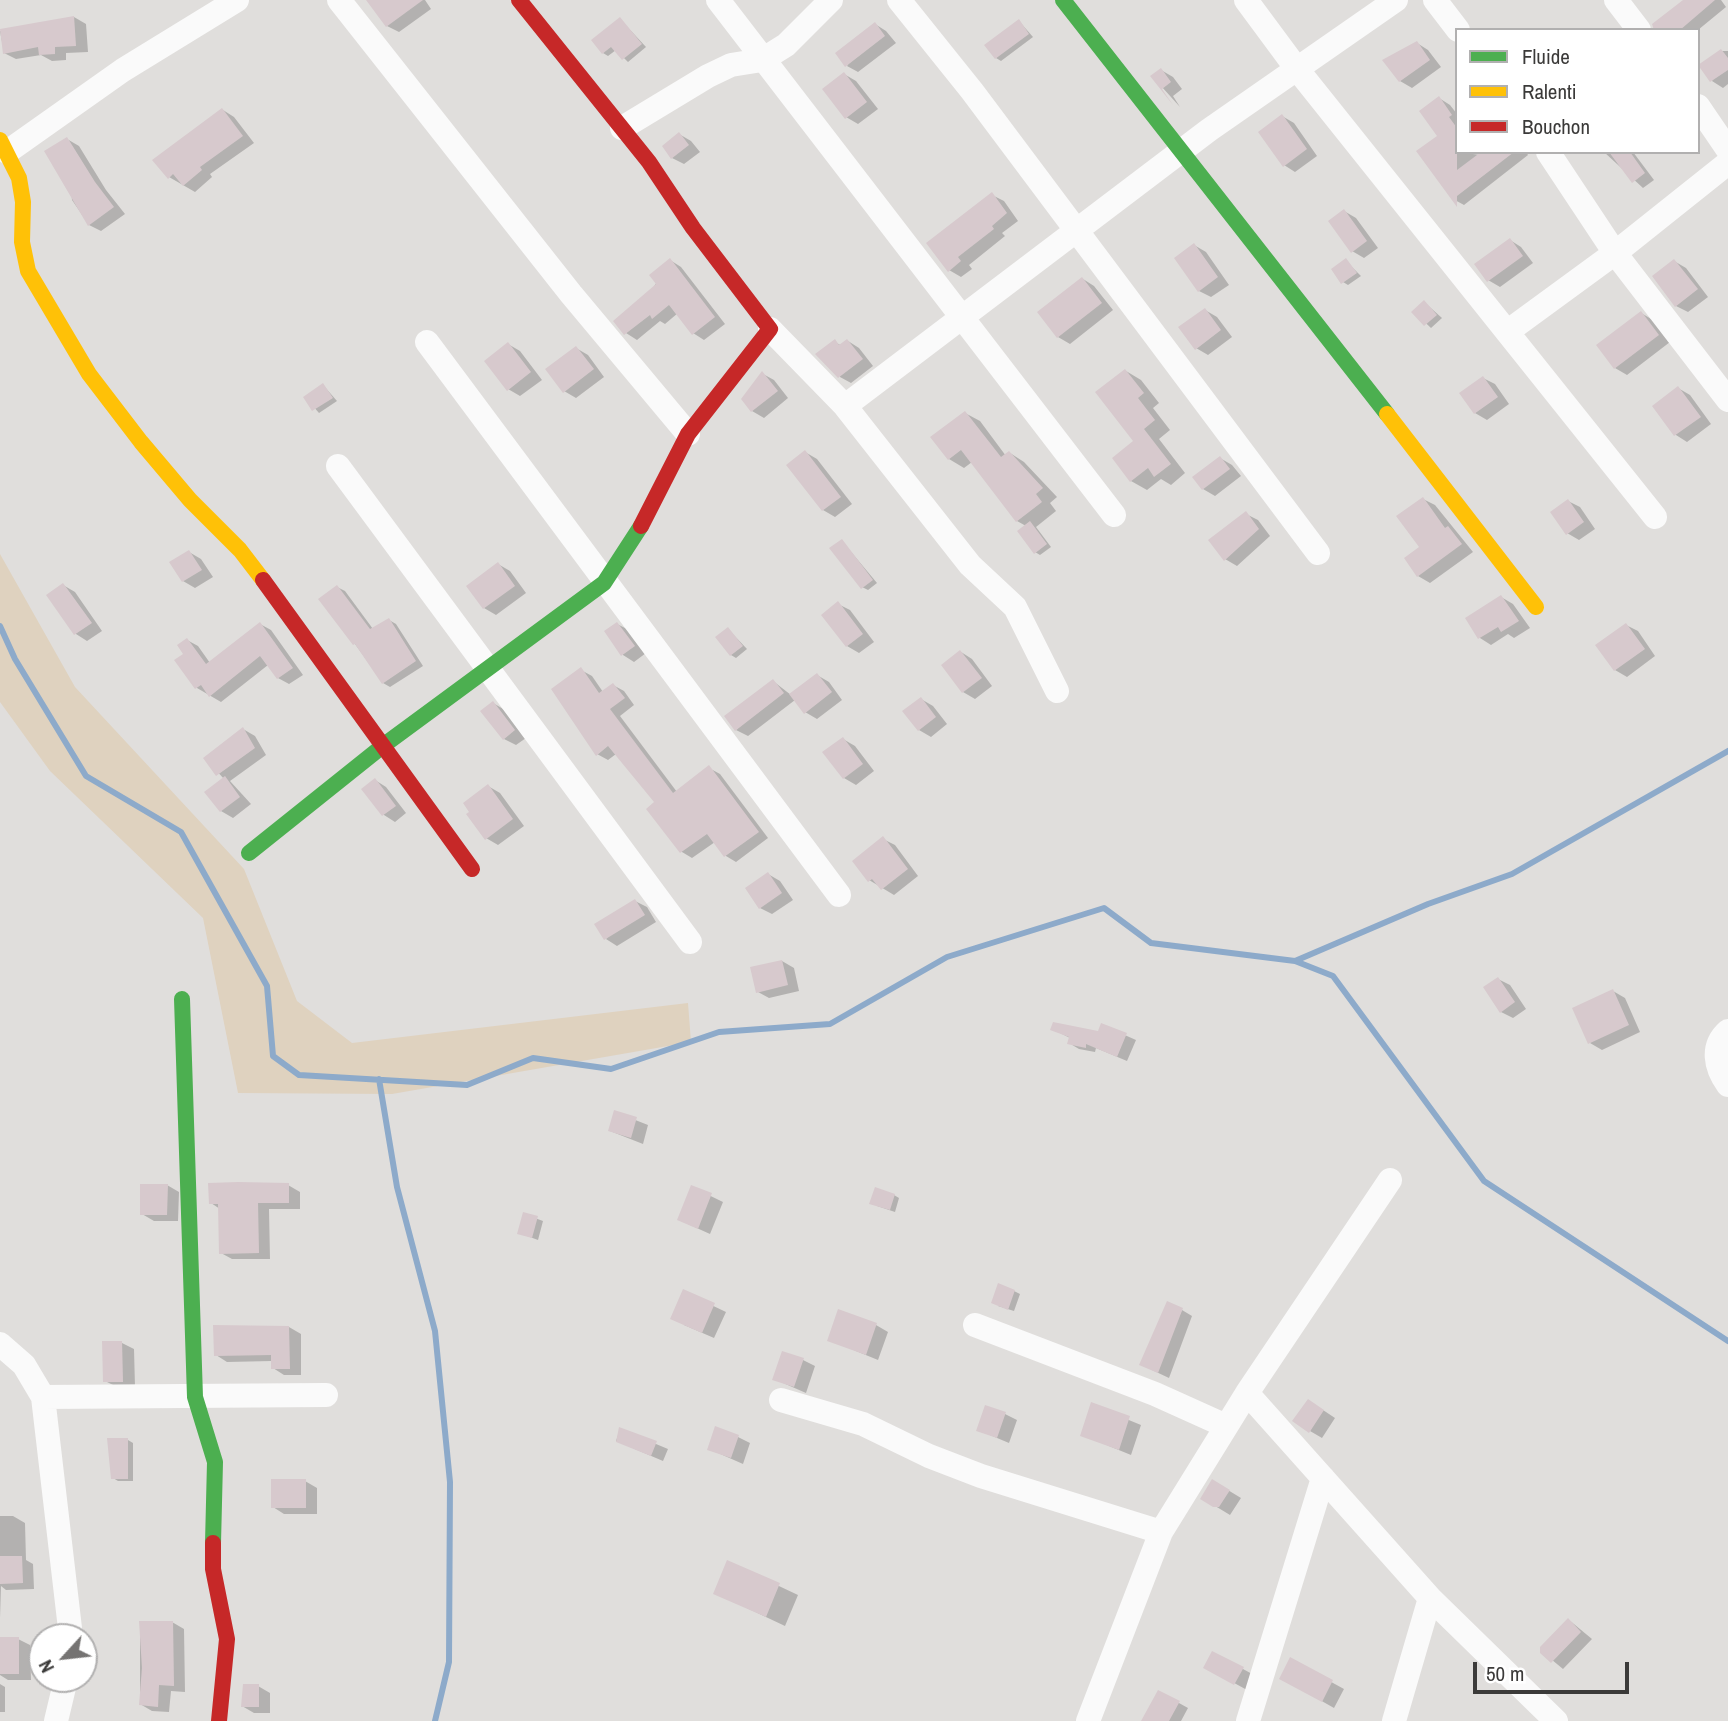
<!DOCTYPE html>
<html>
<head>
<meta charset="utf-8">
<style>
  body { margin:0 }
  #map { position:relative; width:1728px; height:1721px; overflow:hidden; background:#e0dedc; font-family:"Archivo Narrow",sans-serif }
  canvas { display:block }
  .legend { position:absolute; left:1455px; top:28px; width:245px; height:126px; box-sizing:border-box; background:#fff; border:2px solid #b1b0b0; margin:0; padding:9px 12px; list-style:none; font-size:21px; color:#3b3a39 }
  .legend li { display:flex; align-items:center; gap:14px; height:35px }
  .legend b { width:35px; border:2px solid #b1b0b0 }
  .north { position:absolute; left:28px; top:1623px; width:70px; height:70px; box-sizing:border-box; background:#fff; border:2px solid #b1b0b0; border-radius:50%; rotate:243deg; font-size:19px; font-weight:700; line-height:28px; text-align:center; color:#3b3a39 }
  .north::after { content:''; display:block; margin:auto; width:24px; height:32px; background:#757372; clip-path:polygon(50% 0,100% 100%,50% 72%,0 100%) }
  .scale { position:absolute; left:1473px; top:1662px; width:156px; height:32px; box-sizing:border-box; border:4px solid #3b3a39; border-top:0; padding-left:9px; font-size:21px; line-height:24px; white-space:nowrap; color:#3b3a39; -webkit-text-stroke:5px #fff; paint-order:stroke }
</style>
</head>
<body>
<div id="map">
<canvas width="1728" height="1721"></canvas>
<ul class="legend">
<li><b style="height:9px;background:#4caf50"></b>Fluide</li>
<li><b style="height:9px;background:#ffc107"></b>Ralenti</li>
<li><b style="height:9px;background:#c62828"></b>Bouchon</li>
</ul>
<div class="north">N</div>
<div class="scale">50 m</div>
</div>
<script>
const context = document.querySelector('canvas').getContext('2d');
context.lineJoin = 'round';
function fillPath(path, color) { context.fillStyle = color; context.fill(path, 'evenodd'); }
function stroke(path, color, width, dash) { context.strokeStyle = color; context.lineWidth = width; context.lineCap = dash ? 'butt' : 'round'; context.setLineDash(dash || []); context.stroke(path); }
fillPath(new Path2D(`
  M0,554L75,687L244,869L297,1001L352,1043L688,1003L691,1042L392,1094L238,1093L203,918L50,771L0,702Z`), '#dfd2bf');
fillPath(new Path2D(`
  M369,0H425L431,9L399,32L387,26Z
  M1685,0H1721L1726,7L1698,30H1659Z
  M74,17L86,24L88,52L66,53V60L52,61L41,55L16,59L4,53L0,31Z
  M620,19L646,47L628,62L616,50L608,56L603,53Z
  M1019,21L1033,37L1001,61L996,58Z
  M875,24L886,31L896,43L858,72L847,66Z
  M1417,43L1428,50L1441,67L1412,88L1400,81Z
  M1721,51H1728V84L1723,88L1712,81Z
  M1161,70L1173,77L1182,89L1173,96L1180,107L1152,76Z
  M844,74L856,81L878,109L858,124L846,117Z
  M1439,98L1450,105L1457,114V152L1481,155L1526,152L1528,155L1464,205L1453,199L1439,137Z
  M223,110L234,117L254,143L210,174L212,177L195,192L169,177Z
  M1282,116L1294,123L1317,156L1295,172L1284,165Z
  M679,134L691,141L700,152L684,164L672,158Z
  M67,139L79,146L106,190L125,214L101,231L89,225L72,200Z
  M1604,152H1633L1654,180L1643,188Z
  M992,195L1004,201L1018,221L1002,233L1005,236L969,265L972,269L961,277L949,270Z
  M1344,211L1356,218L1378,248L1364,258L1352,251Z
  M1510,240L1521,247L1533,263L1500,287L1488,280Z
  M1194,245L1206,252L1229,285L1211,297L1199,291Z
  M670,260L681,267L725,324L704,340L693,333L678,313L665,324L660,321L637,340L626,333Z
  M1346,261L1361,276L1348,285L1343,282Z
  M1674,261L1686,268L1708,297L1688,312L1676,306Z
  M1083,279L1094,286L1113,310L1070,344L1058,337Z
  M1424,302L1442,318L1431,328L1414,312Z
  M1205,310L1217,317L1232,337L1208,355L1196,348Z
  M1641,313L1653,320L1670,342L1627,375L1615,368Z
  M848,341L859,348L873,366L851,383L840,377L835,342L842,346Z
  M508,344L520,351L542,380L520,396L508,389Z
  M576,348L588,355L604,377L576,398L564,391Z
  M1126,371L1141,380L1159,403L1153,408L1170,430L1159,439L1185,473L1171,485L1161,479L1147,490L1131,481L1136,442Z
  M763,374L774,380L788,398L764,418L752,411Z
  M1483,378L1495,384L1509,404L1487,420L1475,413Z
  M323,385L337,401L319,413L305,397Z
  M1678,388L1690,395L1711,424L1687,442L1676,435L1654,406Z
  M965,413L980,421L1006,456L1010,453L1024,462L1057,497L1050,503L1056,511L1036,527L1051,547L1040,555L1035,552L1026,526L1017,521L972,462L964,468L949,459L933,438Z
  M805,452L817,459L852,504L835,517L823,510Z
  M1220,458L1232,465L1241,476L1215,496L1203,489L1195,478Z
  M1423,499L1435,505L1473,552L1430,583L1418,576Z
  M1568,501L1580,507L1595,529L1579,540L1567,533Z
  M1246,514L1258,520L1270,536L1237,566L1225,559Z
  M842,541L877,583L868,590L862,587Z
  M189,552L201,559L213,577L195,588L183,581Z
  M498,564L510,571L526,593L496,615L484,608Z
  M63,585L75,592L102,631L87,641L76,634L49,596Z
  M337,587L345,591L373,629L389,620L396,624L423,666L390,687L383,683L355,644Z
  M1501,597L1513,604L1530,628L1514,638L1508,634L1491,645L1480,638L1467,619Z
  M838,604L850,610L874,642L859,653L847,646L823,615Z
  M260,624L271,630L303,675L289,684L278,678L268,665L221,702L197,688L177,661L185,655L187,640L198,646L210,663Z
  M617,624L629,630L646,653L634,662L623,655Z
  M1626,625L1638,631L1655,656L1627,677L1615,670Z
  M728,629L747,649L736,658L731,655Z
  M961,652L972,659L992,686L975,699L963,692L943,666Z
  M581,670L592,676L603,692L613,685L624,691L634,705L620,716L677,792L709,768L720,774L768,838L736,862L726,856L715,842L692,858L682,852L648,809L657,802L616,754L608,760L597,754Z
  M817,675L829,682L842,700L817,719L805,712L795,700L748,736L736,730L773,681L791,695Z
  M921,699L933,706L947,724L931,737L919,730L905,712Z
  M493,703L505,710L526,738L516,745L504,739Z
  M243,729L255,736L266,755L230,781L251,804L233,818L221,811L224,779L205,758Z
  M843,739L855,746L874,771L856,785L844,778L825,753Z
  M375,780L386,787L406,813L395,822L384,815L364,789Z
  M488,786L500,793L524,826L498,845L486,838Z
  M883,839L895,845L918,876L894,895L869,880Z
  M768,874L780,881L793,900L772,914L760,908Z
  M635,901L647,907L656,922L617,946L606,939Z
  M782,961L794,968L799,991L769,998L758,992Z
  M1498,979L1510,985L1526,1009L1513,1018L1501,1012Z
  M1613,991L1625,998L1640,1032L1602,1050L1590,1043Z
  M1102,1025L1136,1040L1127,1061L1096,1048L1095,1052L1079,1049L1069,1043L1070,1038L1052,1029L1099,1033Z
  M615,1112L648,1125L643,1144L610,1131Z
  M167,1185L179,1192L178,1221H154L142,1214Z
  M288,1185L300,1192V1209H269L270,1259H232L221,1253L220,1209L211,1203Z
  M692,1187L723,1202L710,1234L679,1220Z
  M894,1195L899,1198L895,1212L877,1206Z
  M524,1214L543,1221L538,1240L519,1233Z
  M1014,1291L1020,1294L1014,1311L998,1306Z
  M684,1292L726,1312L714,1338L684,1325Z
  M1182,1310L1192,1316L1169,1378L1152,1370Z
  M876,1325L888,1332L878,1360L829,1340Z
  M289,1327L301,1334V1375H284L273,1368L272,1361L227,1362L216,1355Z
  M122,1343L134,1349L135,1387H117L105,1381Z
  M803,1360L815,1366L806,1393L774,1379Z
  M1092,1405L1141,1425L1131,1455L1082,1435Z
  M1320,1408L1335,1418L1322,1438L1310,1431Z
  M1005,1414L1017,1420L1009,1443L978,1430Z
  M620,1429L668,1449L663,1461L616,1441Z
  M738,1437L750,1443L743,1464L709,1449Z
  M128,1440L133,1443V1481H118L113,1478Z
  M305,1481L317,1488V1514H284L273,1507Z
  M1213,1481L1241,1498L1230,1515L1202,1498Z
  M0,1516H13L25,1523L26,1560L33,1564L34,1589L6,1590L1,1586L0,1618Z
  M728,1562L798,1595L785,1626L715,1593Z
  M1569,1620L1592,1639L1563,1669L1540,1650Z
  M172,1622L184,1629L185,1692L171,1691L169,1712L152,1711L140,1704V1623Z
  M0,1639H18L30,1645L31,1680H8L0,1675Z
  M1291,1660L1344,1689L1334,1708L1281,1678Z
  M1205,1667L1243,1669L1254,1675L1247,1690Z
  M0,1684L5,1687V1712H0Z
  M258,1686L270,1693V1713H254L242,1706Z
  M1159,1692L1188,1708L1181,1721H1143Z`), '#0003');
stroke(new Path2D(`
  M0,626L15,659L86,776L181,832L267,986L273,1056L299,1075L467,1085L533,1058L611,1069L719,1032L830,1024L947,957L1104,908L1151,943L1295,961L1333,976L1484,1181L1728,1341
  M1295,961L1428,904L1512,874L1728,751
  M379,1079L397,1187L435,1331L450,1482L449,1662L435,1721`), '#8daaca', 6);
fillPath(new Path2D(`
  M366,0H423L386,27Z
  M1683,0H1715L1680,30H1654L1652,24Z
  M74,16L76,46L55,47V54L39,55L38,47L3,54L0,29Z
  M620,17L642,44L622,60L611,47L602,54L591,40Z
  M1019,19L1029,34L995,59L984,45Z
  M875,22L885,36L845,67L835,53Z
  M1417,41L1430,60L1399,82L1382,60Z
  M1721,49L1728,58V70L1710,82L1698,65Z
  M1161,68L1171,82L1162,89L1173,105L1150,76Z
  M844,72L867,102L845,119L822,89Z
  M1439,96L1452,115L1449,117L1457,128V170L1481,152H1514L1457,196V207L1416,151L1437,136L1419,111Z
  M222,108L243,136L200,167L202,170L183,186L173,174L168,179L152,160Z
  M1282,114L1307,149L1283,167L1258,132Z
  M679,132L689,145L671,159L662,146Z
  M67,137L95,182L114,207L88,226L44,151Z
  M1609,152H1630L1645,173L1632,183Z
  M992,192L1007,213L992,226L994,229L958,257L961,261L948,272L926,243Z
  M1344,209L1367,241L1351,253L1328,221Z
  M1510,238L1523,256L1487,282L1474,264Z
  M1194,243L1218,277L1198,292L1174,258Z
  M670,258L715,317L692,335L669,305L652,319L650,315L624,335L613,321L656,284L649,275Z
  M1346,258L1357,273L1341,284L1331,269Z
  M1674,259L1698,289L1675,307L1652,276Z
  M1082,277L1102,303L1057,338L1037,312Z
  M1424,300L1437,315L1424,326L1411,312Z
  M1205,308L1221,330L1195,350L1178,327Z
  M1641,311L1659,335L1614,369L1596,345Z
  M835,339L839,345L847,339L863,359L838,378L815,354Z
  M508,342L531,372L507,391L484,361Z
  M576,346L594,369L563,393L545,369Z
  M1125,369L1144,393L1138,398L1155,420L1144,429L1171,464L1154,477L1148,468L1130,482L1112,458L1133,441L1095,392Z
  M762,371L778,391L751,412L741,399Z
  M1483,376L1498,397L1474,414L1459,393Z
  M323,383L333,398L312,411L303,397Z
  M1678,386L1701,417L1674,436L1652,406Z
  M965,411L1001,457L1009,451L1043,488L1036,494L1042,502L1016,522L961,450L948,460L930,437Z
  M805,450L841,497L822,511L786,465Z
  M1220,456L1230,469L1202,490L1192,477Z
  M1423,497L1445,528L1448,526L1462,544L1417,577L1404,558L1419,547L1396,516Z
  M1568,499L1584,522L1566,535L1550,512Z
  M1246,511L1259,529L1224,561L1208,540Z
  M1030,521L1047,544L1034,554L1017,531Z
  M842,539L873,580L861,589L829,548Z
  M189,550L202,570L182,582L169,562Z
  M498,562L515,586L483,609L466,586Z
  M63,583L92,623L74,635L46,595Z
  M337,585L370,629L389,618L416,661L382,684L355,644L353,645L318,599Z
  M1501,595L1519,621L1501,632L1498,627L1478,639L1465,618Z
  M838,601L863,634L846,647L821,615Z
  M260,622L293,668L277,679L260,656L209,697L201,685L195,689L174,660L183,654L177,645L187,638L206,664Z
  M617,622L635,646L621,656L604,631Z
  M1626,623L1645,649L1614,671L1595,645Z
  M728,627L743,646L730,656L715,637Z
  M960,650L982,678L962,693L941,665Z
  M581,667L599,693L613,683L625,698L610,709L673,793L709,765L759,832L724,857L707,834L680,853L646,809L654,802L608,746L596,756L551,689Z
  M817,673L832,692L804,714L789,694Z
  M773,679L784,693L735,731L724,716Z
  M921,697L936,717L918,731L902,711Z
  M493,701L515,730L503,740L480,711Z
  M243,727L255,748L216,776L203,758Z
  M843,737L863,764L843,779L822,752Z
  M225,776L240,797L220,812L204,792Z
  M375,778L396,806L382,816L361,789Z
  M488,784L513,819L485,840L466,814L469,812L463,803Z
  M883,836L908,869L881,890L872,879L868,882L852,861Z
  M768,872L782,893L759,909L745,888Z
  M635,899L645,915L604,940L594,924Z
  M782,960L788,985L756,993L750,967Z
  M1498,977L1515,1002L1500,1013L1483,987Z
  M1613,989L1629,1025L1588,1044L1572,1008Z
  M1053,1022L1098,1031L1101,1023L1127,1033L1117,1057L1086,1044V1048L1067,1044L1069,1037L1050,1030Z
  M614,1110L637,1117L631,1138L608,1131Z
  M238,1182L289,1183V1203H258L259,1253L219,1254L218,1204H209L208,1183Z
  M140,1184H168L167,1215H140Z
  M691,1185L712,1193L698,1229L677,1220Z
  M875,1187L895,1194L890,1210L869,1204Z
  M523,1212L538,1216L532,1238L517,1234Z
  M998,1283L1015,1290L1008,1310L991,1303Z
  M683,1289L715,1303L702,1333L670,1319Z
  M1167,1301L1183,1308L1158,1373L1139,1365Z
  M838,1309L877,1323L866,1355L827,1341Z
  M213,1325L289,1326L290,1369H271V1355L214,1356Z
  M102,1341H122L123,1382H103Z
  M782,1351L804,1358L794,1387L772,1380Z
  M1308,1399L1324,1410L1309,1433L1292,1421Z
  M1091,1402L1130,1416L1119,1450L1080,1436Z
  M985,1405L1006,1412L997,1438L976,1431Z
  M715,1426L739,1435L731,1458L707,1450Z
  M619,1427L657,1441L651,1456L616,1442Z
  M107,1438H128V1479H111Z
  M271,1479H306V1508H271Z
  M1212,1479L1230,1490L1219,1507H1213L1200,1499Z
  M0,1556H22L23,1583L0,1584Z
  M727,1560L780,1583L766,1617L713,1594Z
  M1568,1618L1581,1632L1551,1663L1540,1653V1647Z
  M139,1621H173L174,1686L159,1685L158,1707L139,1705L142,1668Z
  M0,1637H19V1674H0Z
  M1212,1651L1244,1667L1234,1685L1203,1668Z
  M1290,1657L1333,1680L1322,1702L1279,1679Z
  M243,1684H259V1707H241Z
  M1158,1690L1180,1701L1169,1721H1141Z`), '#d7c9cd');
stroke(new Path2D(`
  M339,0L571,294L688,434
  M718,0L1114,515
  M899,0L972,91L1318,553
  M1246,0L1297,69L1655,517
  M1435,0L1458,30
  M1616,0L1639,30
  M1698,106L1728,150
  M622,128L708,76L731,65L762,60L786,45L831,0
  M7,152L123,70L237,0
  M1548,152L1615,253L1728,400
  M770,329L845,406L970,565L1015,607L1057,691
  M1507,332L1615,253L1728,163
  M427,342L839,895
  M845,406L1209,130L1396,0
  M338,466L690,942
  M1728,1031C1711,1046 1715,1067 1728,1085
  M975,1325L1155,1394L1226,1426
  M0,1344L24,1365L43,1397L71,1637
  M1247,1393L1430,1598L1556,1721
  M43,1397L326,1395
  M781,1400L863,1424L929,1456L981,1476L1161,1532
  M56,1721L66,1679
  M1088,1721L1161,1532L1247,1393L1390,1180
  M1248,1721L1323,1478
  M1394,1721L1430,1598`), '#fafafa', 24);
stroke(new Path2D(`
  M1063,0L1387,414
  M249,853L384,745L604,583L641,526
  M182,999L195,1397L215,1462L213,1543`), '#4caf50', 16);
stroke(new Path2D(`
  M0,140L19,178L23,202L22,242L28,271L89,374L141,442L190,500L240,550L263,580
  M1387,414L1536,607`), '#ffc107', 16);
stroke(new Path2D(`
  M519,0L649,162L693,228L770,329L688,434L641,526
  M263,580L472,869
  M213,1543V1569L227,1639L219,1721`), '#c62828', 16);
</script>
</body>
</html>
